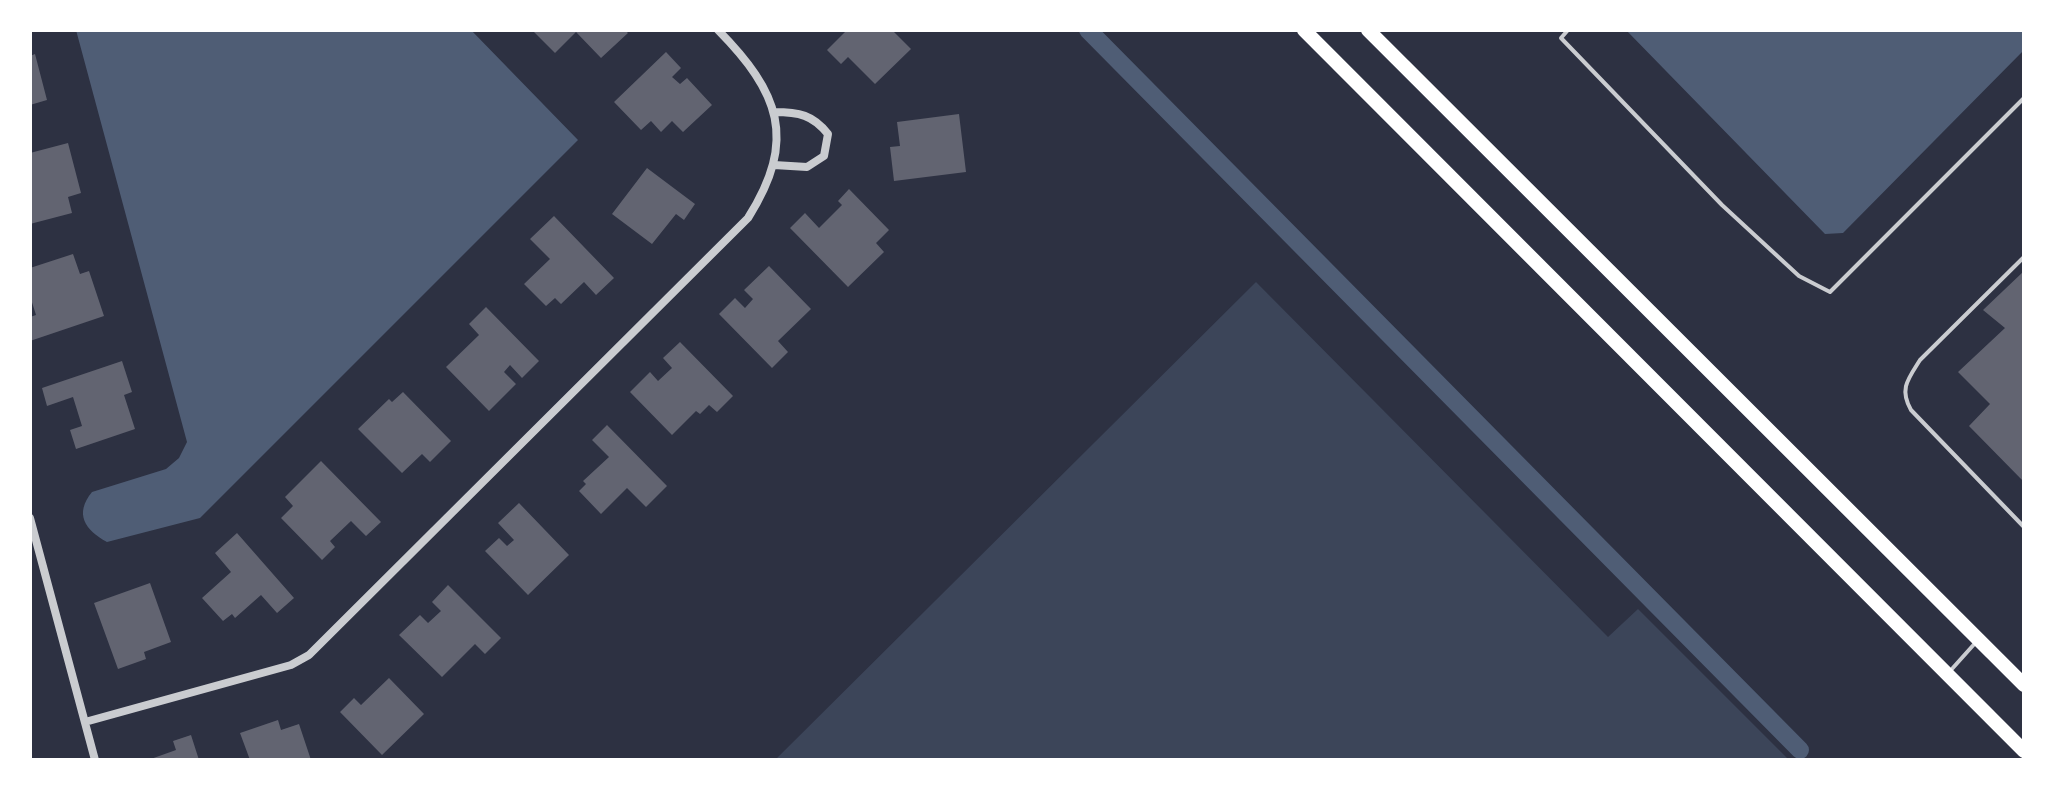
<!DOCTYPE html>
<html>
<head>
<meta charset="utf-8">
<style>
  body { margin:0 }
  #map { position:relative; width:2054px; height:790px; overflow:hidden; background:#2d3142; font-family:Helvetica,sans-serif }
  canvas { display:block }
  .frame { position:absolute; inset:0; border:32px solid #fff; pointer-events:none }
</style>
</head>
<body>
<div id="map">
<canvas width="2054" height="790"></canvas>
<div class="frame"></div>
</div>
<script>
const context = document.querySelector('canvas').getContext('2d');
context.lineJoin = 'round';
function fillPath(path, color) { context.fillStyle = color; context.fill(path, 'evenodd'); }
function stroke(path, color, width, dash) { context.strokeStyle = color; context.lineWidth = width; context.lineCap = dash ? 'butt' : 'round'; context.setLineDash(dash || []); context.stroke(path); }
fillPath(new Path2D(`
  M1256,282L1608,637L1638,609L1789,760H775Z`), '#3c4559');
fillPath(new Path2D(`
  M76,30H471L578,140L200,518L107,542C85,530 74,514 92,492L166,469L179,458L187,442Z
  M1626,30H2024V50L1843,233L1825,234Z`), '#4f5d75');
stroke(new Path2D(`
  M1088,30L1800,750`), '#4f5d75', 18);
fillPath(new Path2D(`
  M532,30H625L628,33L601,58L576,32L555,53Z
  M847,30H892L911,49L875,84L848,57L841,64L827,50Z
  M666,52L681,68L672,77L680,84L687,78L712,105L683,132L672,121L661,132L651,121L641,130L614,102Z
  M35,54L47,100L30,105V56Z
  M959,114L966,172L894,181L890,147L900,146L897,122Z
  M68,143L81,193L68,197L72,213L30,224V153Z
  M647,168L695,204L684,220L676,214L652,244L612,214Z
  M849,189L889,230L876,243L884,252L848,287L790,228L805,213L819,228L842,205L838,201Z
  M554,216L614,278L596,295L584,282L561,304L555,298L546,306L524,284L550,259L530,239Z
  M73,254L80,274L89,271L104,316L30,341V317L36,315L30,296V268Z
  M769,266L811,309L778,341L788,352L772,368L719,314L735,298L745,308L753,299L744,290Z
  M2024,271V482L1969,426L1990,404L1958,372L2005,328L1983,310Z
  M486,307L539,361L522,378L510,365L504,372L516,384L489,411L446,367L479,335L469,324Z
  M680,342L733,396L717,412L709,405L700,414L696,411L672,435L630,392L650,372L658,381L672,368L663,358Z
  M122,361L132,392L124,395L135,429L76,449L70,430L82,426L73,397L47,406L42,388Z
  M403,392L451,441L430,462L422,454L402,473L358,429L389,399L392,402Z
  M607,425L667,486L646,507L627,488L601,514L579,491L586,484L583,481L609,457L592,440Z
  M321,461L381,522L366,536L351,521L330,541L335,547L322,560L281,518L293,506L285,497Z
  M519,503L569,555L528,595L485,551L499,538L507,546L514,540L498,523Z
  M237,533L294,598L277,613L261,595L235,618L232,614L223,621L202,598L231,572L215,553Z
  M150,583L171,642L144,652L146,659L118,669L94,603Z
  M448,585L501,638L485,654L475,644L442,677L399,635L420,615L428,623L441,611L432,602Z
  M389,678L424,714L382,755L340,712L354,698L361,705Z
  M278,720L281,730L299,724L311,760H250L240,733Z
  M191,735L199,760H148L176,750L173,741Z`), '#626471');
stroke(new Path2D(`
  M1568,30L1561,38L1722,205L1799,276L1830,292L2024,98
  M2024,257L1920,360C1908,379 1899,389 1911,410L2024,527
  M1951,670L1977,641`), '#caccd0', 4);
stroke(new Path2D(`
  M774,165L807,167L824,156L828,134C813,115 799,112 774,112
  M30,518L95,760
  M85,722L291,665L309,655L748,218C798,139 779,92 718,30`), '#caccd0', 8);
stroke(new Path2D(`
  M1304,30L2024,751
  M1368,30L2024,685`), '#fff', 14);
</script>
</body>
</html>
